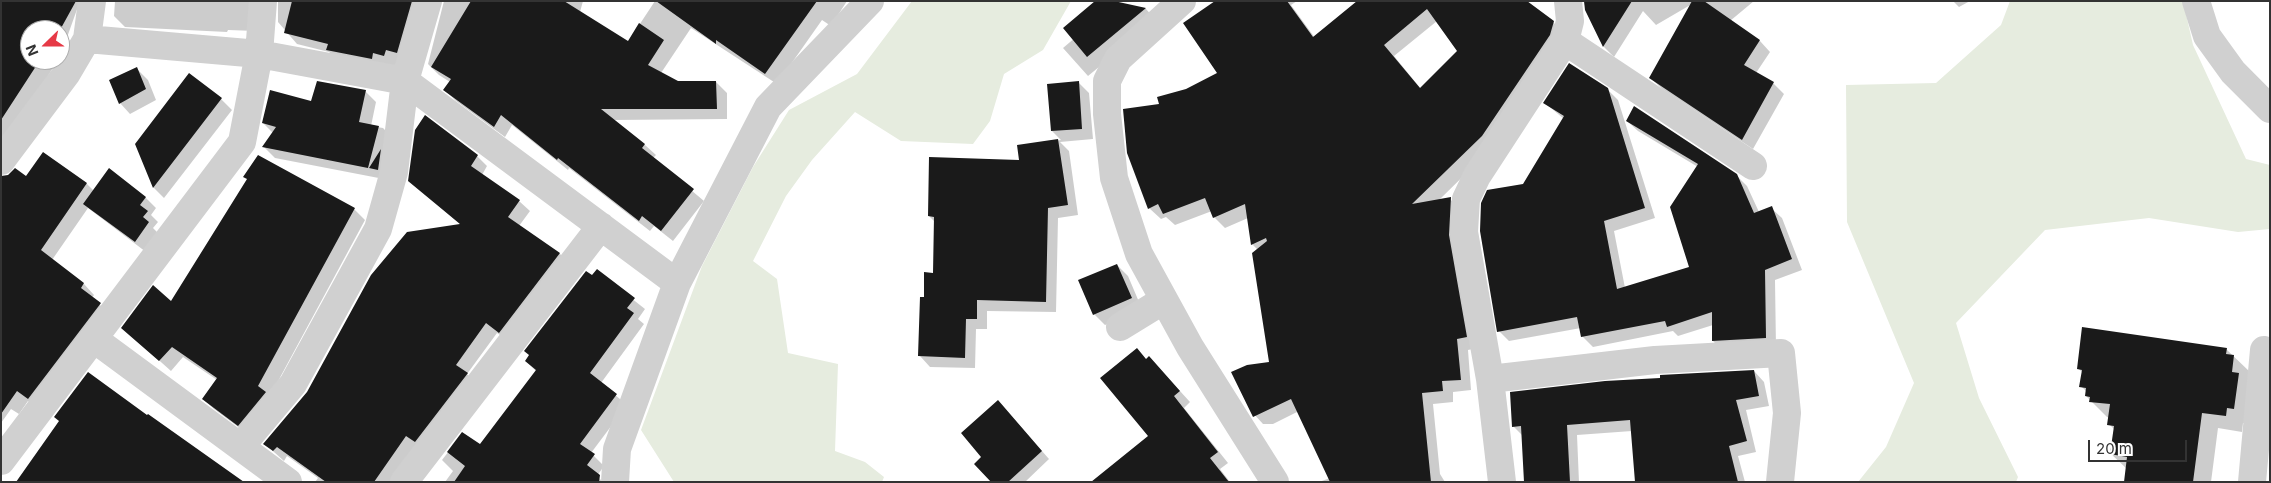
<!DOCTYPE html>
<html>
<head>
<meta charset="utf-8">
<style>
  body { margin:0 }
  #map { position:relative; width:2271px; height:483px; overflow:hidden; background:#fff; font-family:Inter,sans-serif }
  canvas { display:block }
  .frame { position:absolute; inset:0; border:2px solid #333; pointer-events:none }
  .north { position:absolute; left:20px; top:20px; width:50px; height:50px; box-sizing:border-box; background:#fff; border:1px solid #adadad; border-radius:50%; rotate:248deg; font-size:14px; font-weight:700; line-height:20px; text-align:center; color:#333 }
  .north::after { content:''; display:block; margin:auto; width:18px; height:22px; background:#e63946; clip-path:polygon(50% 0,100% 100%,50% 72%,0 100%) }
  .scale { position:absolute; left:2088px; top:440px; width:99px; height:22px; box-sizing:border-box; border:2px solid #333; border-top:0; padding-left:6px; font-size:15px; line-height:18px; white-space:nowrap; color:#333; -webkit-text-stroke:4px #fff; paint-order:stroke }
</style>
</head>
<body>
<div id="map">
<canvas width="2271" height="483"></canvas>
<div class="frame"></div>
<div class="north">N</div>
<div class="scale">20 m</div>
</div>
<script>
const context = document.querySelector('canvas').getContext('2d');
context.lineJoin = 'round';
function fillPath(path, color) { context.fillStyle = color; context.fill(path, 'evenodd'); }
function stroke(path, color, width, dash) { context.strokeStyle = color; context.lineWidth = width; context.lineCap = dash ? 'butt' : 'round'; context.setLineDash(dash || []); context.stroke(path); }
fillPath(new Path2D(`
  M912,1H1071L1043,50L1004,74L990,121L973,144L901,141L855,112L812,160L786,196L753,261L777,279L788,353L838,364L835,451L865,462L884,477L882,482H674L641,430L702,266L753,167L789,110L857,74Z
  M2010,1H2183L2193,45L2246,159L2270,165V229L2238,232L2149,218L2045,230L1956,323L1979,398L2018,477L2016,482H1858L1886,447L1914,383L1847,222L1846,85L1936,83L2001,25Z`), '#e6ecdf');
fillPath(new Path2D(`
  M21,1H80L60,57V30H30V60H58L1,151V3Z
  M115,1H263L256,31L228,30L227,32L125,27L114,16Z
  M278,1H427L395,67L338,61L329,52L297,44L278,22Z
  M444,1H583L580,12L628,42L655,1H847L831,26L822,20L777,84L691,28L661,73L677,82H716L727,93V119L613,120L645,145L656,155L653,158L704,201L673,241L654,226L650,231L569,168L568,170L512,125L505,137L456,101L445,90L450,82L439,75L428,64Z
  M1226,1H1297L1291,5L1315,38L1359,1L1553,22L1564,33L1493,147L1438,201L1450,199L1461,210L1477,348L1468,350L1471,390L1453,392V402L1433,404L1440,474L1445,482H1319L1330,478L1299,411L1273,424H1263L1252,412L1270,364L1258,250L1252,244L1248,218L1225,228L1214,217L1212,211L1175,225L1166,217L1161,219L1149,208L1161,105L1219,74ZM1437,21L1458,51L1421,89L1394,56Z
  M1584,1H1754L1730,21L1760,41L1770,52L1756,73L1773,83L1784,94L1753,149L1662,89L1651,78L1692,4L1656,25L1643,11L1614,57L1604,47L1586,10Z
  M1953,1H1970L1959,7Z
  M1116,3L1146,9L1156,20L1088,76L1063,48Z
  M137,69L148,80L156,100L130,114L120,103Z
  M1078,82L1089,93L1093,139L1060,142L1069,151L1078,215L1058,218L1056,312L987,311V329H976L975,368L930,367L920,356L925,299L934,274L935,222L929,216L1021,161L1019,146L1061,140L1052,131Z
  M1607,89L1618,100L1655,218L1614,231L1625,288L1691,268L1698,167L1638,131L1627,121L1736,175L1747,186L1759,212L1771,208L1782,218L1802,270L1775,280L1776,348L1723,351L1713,341V325L1678,336L1673,331L1593,347L1582,336L1581,328L1509,341L1499,331L1524,185L1564,119L1545,103Z
  M365,91L376,102L371,126L383,128L394,139L389,180L275,158L264,147L273,133L263,123L312,103Z
  M221,99L232,110L164,198L154,188L136,144Z
  M477,156L487,166L482,175L519,201L530,211L519,226L560,254L570,264L510,342L497,333L467,374L477,384L391,482H315L318,478L287,456L284,461L265,444L461,225L409,180Z
  M109,170L146,198L156,208L151,215L158,222L153,228L159,234L146,252L88,208L52,260L84,284L94,295L92,298L111,315L40,409L28,401L19,414L11,409L1,423V177L87,184L94,191Z
  M354,209L365,220L249,435L214,409L203,399L217,380L183,357L171,371L134,338L171,303Z
  M1117,265L1128,276L1142,309L1105,325L1094,314Z
  M597,271L645,309L638,319L644,324L601,383L627,405L591,453L604,466L597,476L602,481L445,482L453,471L442,460L463,433L481,446L536,371L526,361Z
  M2226,349L2250,372V424L2243,423L2242,432L2218,428L2211,482H2125L2127,469L2111,454L2115,430L2109,424L2110,418L2107,417L2086,396L2087,392L2081,386L2083,373L2078,368Z
  M1149,357L1190,402L1184,408L1228,463L1220,469L1230,482H1104L1150,436L1146,360Z
  M1754,371L1764,382L1769,406L1746,410L1756,452L1738,456L1745,482H1636L1632,431L1577,435L1579,482H1525L1522,435L1513,426Z
  M1006,410L1049,459L1025,482H993L982,457Z`), '#0003');
fillPath(new Path2D(`
  M1,1H76L60,30H30V60H40L1,120Z
  M292,1H412L397,53L386,50L384,56L373,53L372,59L326,50L328,44L284,33Z
  M471,1H564L628,41L639,23L664,40L648,65L678,81H716L717,109H601L645,144L642,148L694,189L661,231L642,216L639,221L558,158L557,160L501,115L494,127L443,90L451,79L431,67Z
  M656,1H817L765,74L716,40V44Z
  M1095,1H1114L1146,8L1087,57L1063,28Z
  M1215,1H1287L1313,37L1357,1H1527L1554,21L1550,35L1482,136L1412,204L1451,197L1449,235L1467,337L1457,339L1461,380L1442,381L1443,391L1422,393L1431,482H1330L1291,399L1253,417L1231,372L1247,365L1269,362L1252,253L1267,241L1266,238L1251,245L1245,204L1213,218L1205,198L1163,214L1158,204L1148,209L1127,153L1123,109L1159,104L1157,97L1186,89L1217,73L1183,23ZM1427,9L1457,51L1420,88L1384,45Z
  M1584,1H1632L1603,47L1585,10Z
  M1692,1H1704L1760,40L1744,65L1774,82L1742,140L1649,78Z
  M1569,63L1608,88L1645,208L1604,221L1617,289L1689,267L1670,207L1698,164L1626,121L1634,106L1737,174L1754,213L1772,206L1792,259L1765,270L1766,338L1712,341V312L1667,327L1665,321L1581,337L1577,317L1497,332L1480,231L1481,203L1487,190L1523,184L1564,116L1543,103Z
  M137,67L146,89L119,104L109,80Z
  M189,73L222,98L153,188L135,144Z
  M317,81L366,90L359,122L379,126L368,168L262,147L276,127L262,123L270,90L311,101Z
  M1079,81L1082,129L1051,131L1047,84Z
  M425,115L478,155L471,166L520,200L508,217L560,253L499,333L486,323L456,365L468,373L415,442L406,436L374,482H326L277,447L273,451L263,444L307,392L371,275L407,232L460,224L408,181L415,130Z
  M1058,139L1068,205L1048,208L1046,302L977,300V319H966L965,358L918,356L920,297H924V272L933,273L934,217L928,216L929,157L1019,160L1017,145Z
  M381,149L378,170L369,168Z
  M43,152L87,183L41,250L84,283L81,288L101,303L28,399L17,391L1,414V176L8,175L15,168L26,176Z
  M258,155L355,208L258,386L266,392L238,426L202,399L217,378L172,347L159,361L121,328L153,285L171,301L247,179L243,177Z
  M109,168L146,197L140,205L148,211L143,217L149,222L135,242L83,204Z
  M1117,264L1132,298L1093,315L1078,280Z
  M597,269L635,298L627,308L634,313L590,373L617,394L580,444L595,454L587,465L600,475L599,482H454L465,466L447,452L462,432L480,444L536,370L525,361L529,355L524,351L586,271L592,275Z
  M2082,327L2227,348L2226,354L2234,355L2232,372L2239,373L2234,409L2227,408L2226,416L2202,413L2193,482H2124L2127,457L2110,454L2114,426L2107,425L2110,404L2089,402L2090,397L2085,396L2086,388L2079,387L2082,370L2077,369Z
  M1137,348L1146,359L1149,356L1180,391L1174,396L1218,452L1210,458L1229,482H1091L1148,436L1100,378Z
  M1754,370L1759,396L1736,400L1747,441L1729,446L1738,482H1635L1630,420L1567,425L1570,482H1524L1521,426L1512,427L1510,392L1605,381L1660,378V375Z
  M88,372L147,415L148,414L244,482H16L59,421L54,417Z
  M998,400L1042,451L1008,482H991L974,464L981,457L961,433Z`), '#1a1a1a');
stroke(new Path2D(`
  M1182,1L1118,59L1107,81V114L1114,178L1139,254L1190,347L1275,482
  M2196,1L2207,36L2233,72L2270,109
  M87,39L259,54L405,81L677,283
  M1565,41L1753,166
  M1,161L67,73L87,39L92,1
  M1120,327L1164,300
  M94,339L288,482
  M1490,379L1655,360L1781,353L1787,413L1780,482
  M241,446L293,384L378,229L394,172L405,81L428,1
  M1,461L242,142L259,54L263,1
  M404,482L601,226
  M615,482L617,449L677,283L768,107L870,1
  M1502,482L1490,379L1464,232L1466,199L1477,176L1565,41L1570,21L1568,1
  M2252,482L2264,350L2270,352`), '#d0d0d0', 28);
</script>
</body>
</html>
